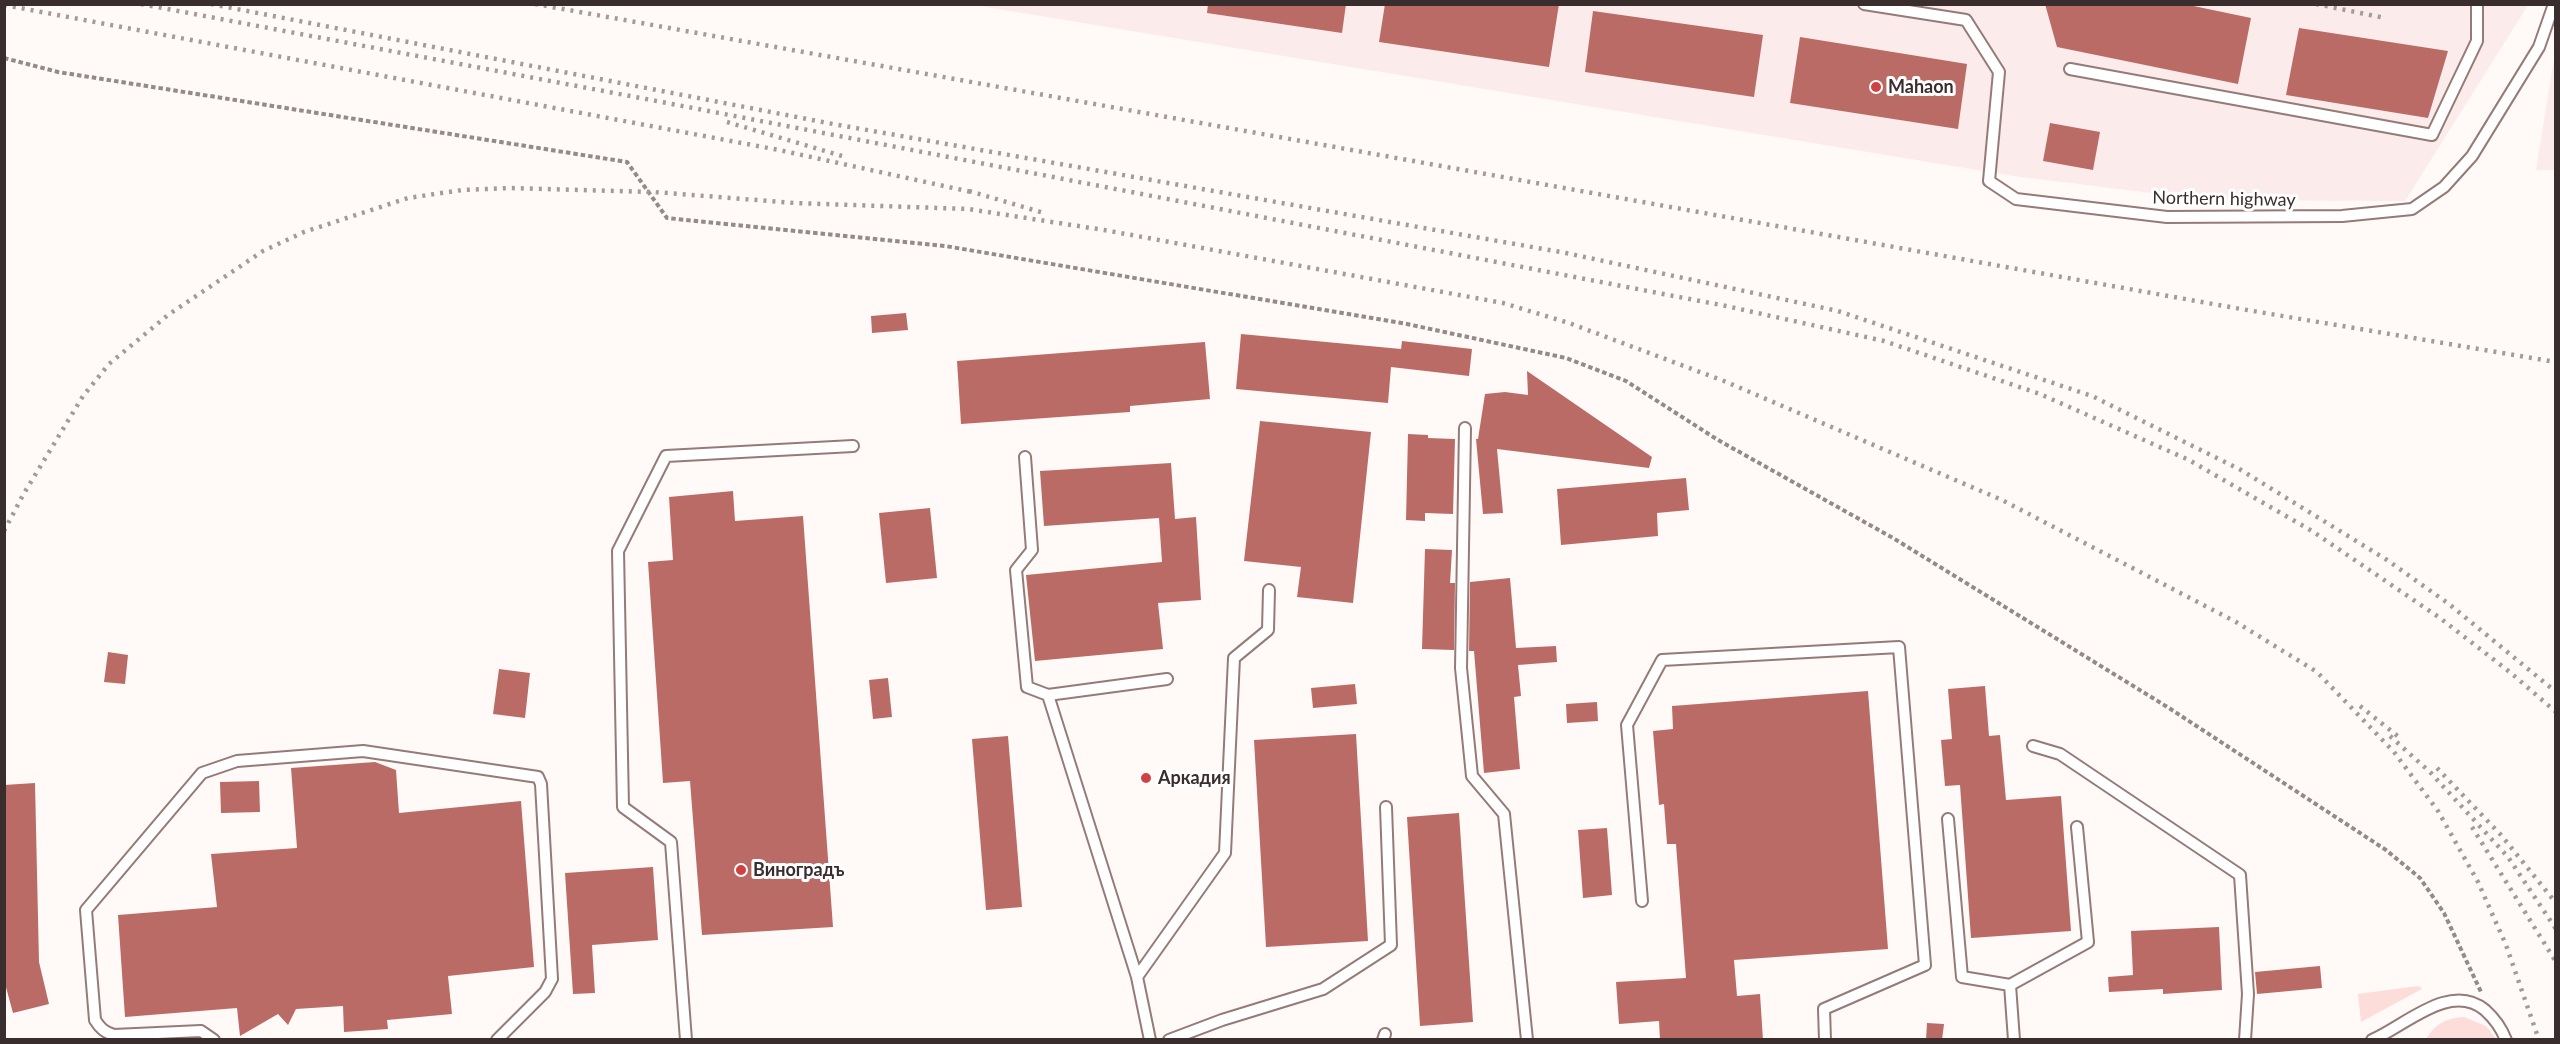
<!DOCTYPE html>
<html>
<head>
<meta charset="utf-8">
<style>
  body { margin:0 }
  #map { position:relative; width:2560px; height:1044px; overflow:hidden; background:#fff9f8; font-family:Lato,sans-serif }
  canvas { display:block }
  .frame { position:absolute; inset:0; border:6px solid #392e2d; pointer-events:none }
</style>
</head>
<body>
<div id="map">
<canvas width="2560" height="1044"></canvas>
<div class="frame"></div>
</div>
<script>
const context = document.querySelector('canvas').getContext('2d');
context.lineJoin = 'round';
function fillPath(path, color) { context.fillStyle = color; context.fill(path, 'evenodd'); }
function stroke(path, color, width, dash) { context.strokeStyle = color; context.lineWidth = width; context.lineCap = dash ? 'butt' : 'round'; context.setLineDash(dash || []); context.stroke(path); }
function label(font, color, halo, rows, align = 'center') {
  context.font = font + ' Lato,sans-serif'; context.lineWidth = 6; context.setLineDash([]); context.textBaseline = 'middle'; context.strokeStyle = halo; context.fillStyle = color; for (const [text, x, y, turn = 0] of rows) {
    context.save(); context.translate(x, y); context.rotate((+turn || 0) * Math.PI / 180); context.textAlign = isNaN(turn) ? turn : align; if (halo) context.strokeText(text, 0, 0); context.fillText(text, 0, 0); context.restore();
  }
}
fillPath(new Path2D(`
  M974,5H2528L2405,201L2207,200L2014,176Z
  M2555,53V170H2536Z`), '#fbebea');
fillPath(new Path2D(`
  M2418,986L2422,988L2420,990L2361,1022L2358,994Z
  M2464,1017L2486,1026L2496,1039H2426C2435,1024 2446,1018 2464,1017Z`), '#fcddda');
fillPath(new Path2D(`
  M1208,4H1346L1342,33L1207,13Z
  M1385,4H1559L1549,67L1379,42Z
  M2045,4H2184L2251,18L2238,84L2057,47Z
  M1593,11L1763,35L1754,97L1585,72Z
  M2299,28L2448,51L2428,118L2286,95Z
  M1800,37L1967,64L1958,129L1790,103Z
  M2050,123L2100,132L2093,170L2043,161Z
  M906,313L908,330L872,333L871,316Z
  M1241,334L1401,349L1402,341L1472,349L1469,376L1391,367L1388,403L1236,389Z
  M1205,342L1210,399L1130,406V412L961,424L957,361Z
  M1527,371L1652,457L1649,468L1497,449L1503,513L1483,514L1476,439H1478L1485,394L1505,392L1528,395Z
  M1260,421L1371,432L1353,603L1297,597L1301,567L1244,561Z
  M1408,434L1428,435V438L1455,439L1453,514L1425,513V521L1406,520Z
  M1171,463L1175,519L1196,517L1201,600L1158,603L1163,649L1035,661L1026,575L1162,562L1159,518L1044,526L1040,471Z
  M1686,478L1689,510L1657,513L1658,536L1561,545L1557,489Z
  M733,491L735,521L803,516L833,927L702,935L690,781L663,783L648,562L673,560L669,497Z
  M930,508L937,578L886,583L879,513Z
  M1425,549L1452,550L1450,583H1455L1454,650L1422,649Z
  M1510,578L1516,648L1556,646L1557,662L1518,665L1521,696L1514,697L1520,769L1484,773L1474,651H1469L1470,582Z
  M108,652L128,655L125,684L104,682Z
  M499,669L530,673L525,718L493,714Z
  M888,678L892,717L873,719L869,680Z
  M1355,684L1357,704L1313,708L1311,688Z
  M1985,686L1989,736L2000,735L2006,800L2061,796L2071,931L1971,938L1960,785L1945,786L1941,740L1952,739L1948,689Z
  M1868,691L1888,949L1734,960L1737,996L1760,994L1763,1040H1660L1659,1021L1619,1024L1616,982L1686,978L1676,844H1667L1664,804L1659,805L1653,731L1673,729L1672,706Z
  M1597,702L1598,721L1567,723L1566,704Z
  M1356,734L1368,941L1266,947L1254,740Z
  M1008,736L1022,907L986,910L972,739Z
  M375,762L396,770L399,813L521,801L534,967L448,976L452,1014L387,1020L388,1029L344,1032L343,1006L296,1009L288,1025L278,1014L240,1036L237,1008L125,1017L118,915L217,907L211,854L297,848L291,768Z
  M259,781L260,812L221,813L220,782Z
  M35,783L39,962L49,1004L13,1013L4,980V785Z
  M1459,813L1473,1022L1420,1026L1407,817Z
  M1607,828L1612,895L1583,898L1578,830Z
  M653,867L658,940L592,945L595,993L573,994L565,873Z
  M2219,927L2222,990L2163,994V989L2109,992L2108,977L2133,975L2131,931Z
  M2320,966L2322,988L2257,994L2255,972Z
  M1927,1023L1944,1024L1942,1040H1926Z`), '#bb6b66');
const lane = new Path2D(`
  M1864,4L1966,20L1999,72L1989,181L2016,199L2167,217L2342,216L2412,209L2444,187L2472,156L2539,47L2554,4
  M2070,69L2432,135L2477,41V4
  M1465,428L1461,668L1472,776L1504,814L1527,1040
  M1025,457L1032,550L1016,570L1027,687L1048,695L1137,977L1150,1040
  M1048,695L1167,679
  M2033,746L2060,754L2240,875L2248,994L2245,1040
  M1948,819L1962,977L2010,985
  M1642,901L1627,725L1662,660L1899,647L1925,965L1824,1009L1825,1040
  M1137,977L1225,853L1234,658L1268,630L1269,590
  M214,1040L201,1031L114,1035C104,1032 100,1028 95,1020L86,910L202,773L237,761L363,751L538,777L541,784L552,979L545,992L497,1040
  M686,1040L671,842L623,807L618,551L666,456L853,446
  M1169,1040L1222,1020L1323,989L1391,945L1386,807
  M1383,1040L1385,1034
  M2014,1040L2010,985L2088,942L2077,827
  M2372,1040C2405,1026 2450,981 2485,1010C2495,1019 2501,1027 2506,1040`);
stroke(lane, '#957b78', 14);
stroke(new Path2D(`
  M4,58L58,72L627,162L667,218L945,246L1407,324L1566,358L1626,381L1718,440L1893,538L2169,708L2386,850L2420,878L2444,913L2481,992`), '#938a89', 4, [4.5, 3]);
stroke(lane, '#fff', 10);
stroke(new Path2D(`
  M141,4L646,99L1726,306L1884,341L2040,394L2189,460L2312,531L2440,618L2511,673L2556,712
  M211,4L833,124L1566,253L1838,311L2092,396L2241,470L2387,560L2449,604L2556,692
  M535,4L2241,309L2556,362
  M2316,4L2385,18
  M4,5L779,150L976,193
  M727,122L842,156
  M969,191L1044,213
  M4,531L23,495L83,396L109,364L168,315L263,251L304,232L408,198L462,190L510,188L654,192L795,203L968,209L1104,230L1503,303L1569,323L1724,381L2002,500L2236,622L2317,672L2394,752L2438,811L2478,882L2506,945L2539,1040
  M2360,706L2400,738
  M2390,736L2430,772L2508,857L2556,929
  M2437,768L2501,835L2556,903
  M2472,827L2556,962`), '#a39b9a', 4.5, [3, 6]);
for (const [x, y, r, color] of [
  [1876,87,6,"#d04142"],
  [1146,778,6,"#d04142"],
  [741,870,6,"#d04142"]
]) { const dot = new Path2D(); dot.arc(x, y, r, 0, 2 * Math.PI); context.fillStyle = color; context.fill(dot); stroke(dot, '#fff', 2); }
label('bold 18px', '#392e2d', '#fff', [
  ["Mahaon",1888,87],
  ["Аркадия",1158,778],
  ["Виноградъ",753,870]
], 'left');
label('18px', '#392e2d', '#fff', [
  ["Northern highway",2224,199,1]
]);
</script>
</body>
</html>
